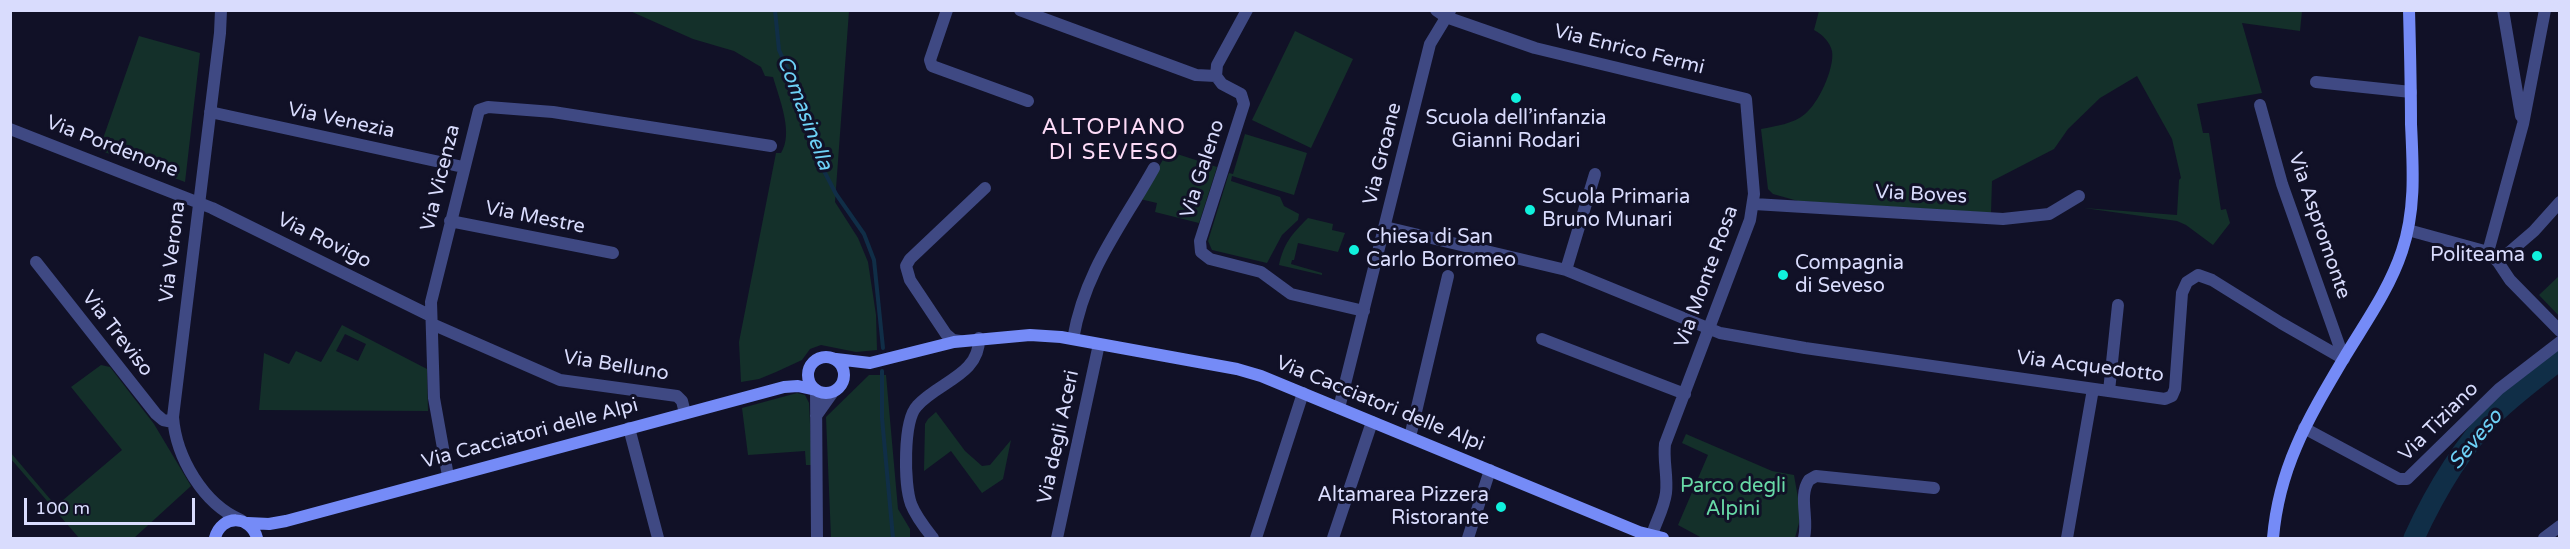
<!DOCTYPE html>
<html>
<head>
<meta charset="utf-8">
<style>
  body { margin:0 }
  #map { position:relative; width:2570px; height:549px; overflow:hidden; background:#111127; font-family:"Varela Round",sans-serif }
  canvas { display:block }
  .frame { position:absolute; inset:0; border:12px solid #d9dcfd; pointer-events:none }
  .scale { position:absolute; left:24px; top:498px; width:171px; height:27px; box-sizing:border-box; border:3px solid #d9dcfd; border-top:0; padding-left:8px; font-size:18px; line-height:21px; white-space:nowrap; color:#d9dcfd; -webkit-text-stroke:4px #111127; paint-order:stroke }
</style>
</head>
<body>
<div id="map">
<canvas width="2570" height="549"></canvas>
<div class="frame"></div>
<div class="scale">100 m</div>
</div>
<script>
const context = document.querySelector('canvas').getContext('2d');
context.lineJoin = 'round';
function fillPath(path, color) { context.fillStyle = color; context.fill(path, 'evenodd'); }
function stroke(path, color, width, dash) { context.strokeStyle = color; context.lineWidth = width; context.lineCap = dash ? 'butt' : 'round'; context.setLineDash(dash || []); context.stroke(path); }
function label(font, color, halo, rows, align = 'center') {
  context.font = font + ' "Varela Round",sans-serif'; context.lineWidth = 6; context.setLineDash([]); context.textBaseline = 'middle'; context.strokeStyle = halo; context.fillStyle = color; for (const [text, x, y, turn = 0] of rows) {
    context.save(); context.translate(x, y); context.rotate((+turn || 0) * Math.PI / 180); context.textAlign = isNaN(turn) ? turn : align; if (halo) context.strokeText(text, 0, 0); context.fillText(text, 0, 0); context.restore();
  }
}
fillPath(new Path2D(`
  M630,11H849L835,202L858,238L868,262L876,315L877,350L856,352L821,345L810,349L802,360L776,372L759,379L741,382L739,342L776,153H781C794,133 779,98 773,77L765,76L761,67L734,51L693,39Z
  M1819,11H2302L2300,31L2242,23L2262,93L2197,104L2203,133H2209L2221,210L2226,209L2230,223L2213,245L2186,225L2177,221L2084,208L2177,215L2179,180L2181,178L2172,139L2137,76L2100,98L2068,129L2054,149L1992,181L1991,213L1798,201L1773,194L1768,189L1761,129C1776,126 1793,124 1805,114C1818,104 1835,68 1832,51C1830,42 1822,34 1814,30Z
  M1295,31L1353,59L1311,148L1252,120Z
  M139,36L200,53L185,182L99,150Z
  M1245,134L1307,153L1294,195L1232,176L1231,181L1280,197L1284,206L1299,214L1298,220L1282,235L1267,263L1212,250L1208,241L1229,173L1233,174Z
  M1168,151L1217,167L1199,223L1155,212L1157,203L1140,199Z
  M1308,218L1333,224L1332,230L1345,233L1338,252L1298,243L1294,260H1292L1291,264L1322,273V275L1279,265C1284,243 1291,235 1308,218Z
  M2559,276V316L2539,295Z
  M342,325L427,369L428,411L259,410L264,353L289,364L296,351L321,362ZM345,334L366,344L358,361L336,351Z
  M101,365L110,367L154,424L191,486L134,538H79L11,459V453L56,506L122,450L71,387Z
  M869,375H886L898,509L910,529V538H831L826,417Z
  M797,393L805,395L809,403L812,465H806L805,451L748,455L742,408Z
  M936,412L965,451L982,466L990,465L1011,440L1003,479L982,493L951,451L924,471L925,424L928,419Z
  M1686,434L1772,471L1794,475L1801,515L1795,538H1702L1678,525L1708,455L1682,443Z`), '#14302a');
stroke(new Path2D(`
  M775,10L779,50L807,111L822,167L836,194L864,234L874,260L883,348
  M882,371V418L893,538`), '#102e47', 4);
stroke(new Path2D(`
  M2414,538C2435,492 2460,449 2496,412C2516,393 2538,377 2560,359`), '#102e47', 21);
stroke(new Path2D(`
  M221,10L220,33L173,417C176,457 203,504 241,520
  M947,10L930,60L932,66L1028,101
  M1020,10L1196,75L1216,76
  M1436,10L1446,17L1535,48L1746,99L1754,194L1750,220L1665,444C1663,461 1668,476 1666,493C1664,509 1655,523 1651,538
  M2503,10L2521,116
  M1216,76L1222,84L1241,94L1244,104L1200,241L1201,252L1210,259L1261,272L1291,294L1364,311
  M1216,76L1217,65L1247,10
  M2316,82L2411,92
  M2260,105L2282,184L2344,359
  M210,112L463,167
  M10,129L212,208L431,316
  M1754,204L2003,219L2049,214L2079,196
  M450,221L613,253
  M1385,227L1566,270L1720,333L1805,348L2165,399L2172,396L2175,389L2182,293L2187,282L2198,275L2212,280L2281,323L2344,359
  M2408,230L2488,252L2498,262L2510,280L2560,331
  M2488,252L2523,124L2545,10
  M36,262L156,414L163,420L173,422
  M2498,262L2534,231L2560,202
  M1566,270L1595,174
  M432,324L560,380L677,396L682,401L685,413
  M1073,339C1085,270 1121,227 1154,168
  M1542,339L1685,394
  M960,341L953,340L946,334L910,280L906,266L910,259L985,188
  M816,390L817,538
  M2109,391L2118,305
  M1339,408L1430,44L1450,11
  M816,416L833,392
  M629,428L658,538
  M2304,428L2399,479H2407L2499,389L2560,342
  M1410,437L1448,276
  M448,476L434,398L431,302L479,110L488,107L553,112L771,146
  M933,538C925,528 916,517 911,504C904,484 903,421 917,406C938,382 980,375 979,338
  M1057,538L1099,344
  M1256,538L1303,393
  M1333,538L1372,422
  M1468,538L1490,470
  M1804,538C1809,519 1798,496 1809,480L1816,476L1934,488
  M2067,538L2093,389
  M2544,538L2560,526`), '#3f4983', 12);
stroke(new Path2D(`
  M808 375a18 18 0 1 1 36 0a18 18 0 1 1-36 0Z
  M836,359L870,363L954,342L1030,335L1061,337L1237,369L1261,376L1639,532L1663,538
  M248,523L269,524L286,521L784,387L798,386L816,390
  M215,538C221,514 251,515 257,538
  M2273,538C2279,467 2308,419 2344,358C2365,323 2389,290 2402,251C2416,210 2413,167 2411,124C2411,86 2410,48 2409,10`), '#758bf7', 12);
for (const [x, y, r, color] of [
  [1516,98,6,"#10f1dd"],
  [1530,210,6,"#10f1dd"],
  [1354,250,6,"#10f1dd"],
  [2537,256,6,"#10f1dd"],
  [1783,275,6,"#10f1dd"],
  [1501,507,6,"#10f1dd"]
]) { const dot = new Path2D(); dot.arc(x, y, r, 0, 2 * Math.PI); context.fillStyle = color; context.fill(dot); stroke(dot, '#111127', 2); }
label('20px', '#d9dcfd', '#111127', [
  ["Via Enrico Fermi",1629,50,14],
  ["Via Venezia",341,121,12],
  ["Via Pordenone",112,147,21],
  ["Via Groane",1383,154,-76],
  ["Via Galeno",1203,169,-72],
  ["Via Vicenza",441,178,-76],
  ["Via Boves",1921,195,3],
  ["Via Mestre",535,218,11],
  ["Via Aspromonte",2319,226,71],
  ["Via Rovigo",324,241,26],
  ["Via Verona",173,252,-83],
  ["Via Monte Rosa",1707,277,-70],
  ["Via Treviso",117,334,52],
  ["Via Belluno",616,366,9],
  ["Via Acquedotto",2090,367,7],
  ["Via Cacciatori delle Alpi",1380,404,22],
  ["Via Tiziano",2439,422,-45],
  ["Via Cacciatori delle Alpi",530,434,-15],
  ["Via degli Aceri",1059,437,-78]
]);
label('20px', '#d9dcfd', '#111127', [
  ["Scuola dell’infanzia",1516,119,"center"],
  ["Gianni Rodari",1516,142,"center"],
  ["Scuola Primaria",1542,198],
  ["Bruno Munari",1542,221],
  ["Chiesa di San",1366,238],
  ["Carlo Borromeo",1366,261],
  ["Politeama",2525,256,"right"],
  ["Compagnia",1795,264],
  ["di Seveso",1795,287],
  ["Altamarea Pizzera",1489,496,"right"],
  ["Ristorante",1489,519,"right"]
], 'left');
label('20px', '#68daa7', '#111127', [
  ["Parco degli",1733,487],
  ["Alpini",1733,510]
]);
label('italic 21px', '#6dd1f7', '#111127', [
  ["Comasinella",804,113,69],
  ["Seveso",2476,440,-50]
]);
context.letterSpacing = '1.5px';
label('22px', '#fddbf7', '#111127', [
  ["ALTOPIANO",1114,128],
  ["DI SEVESO",1114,153]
]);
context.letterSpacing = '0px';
</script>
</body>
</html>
